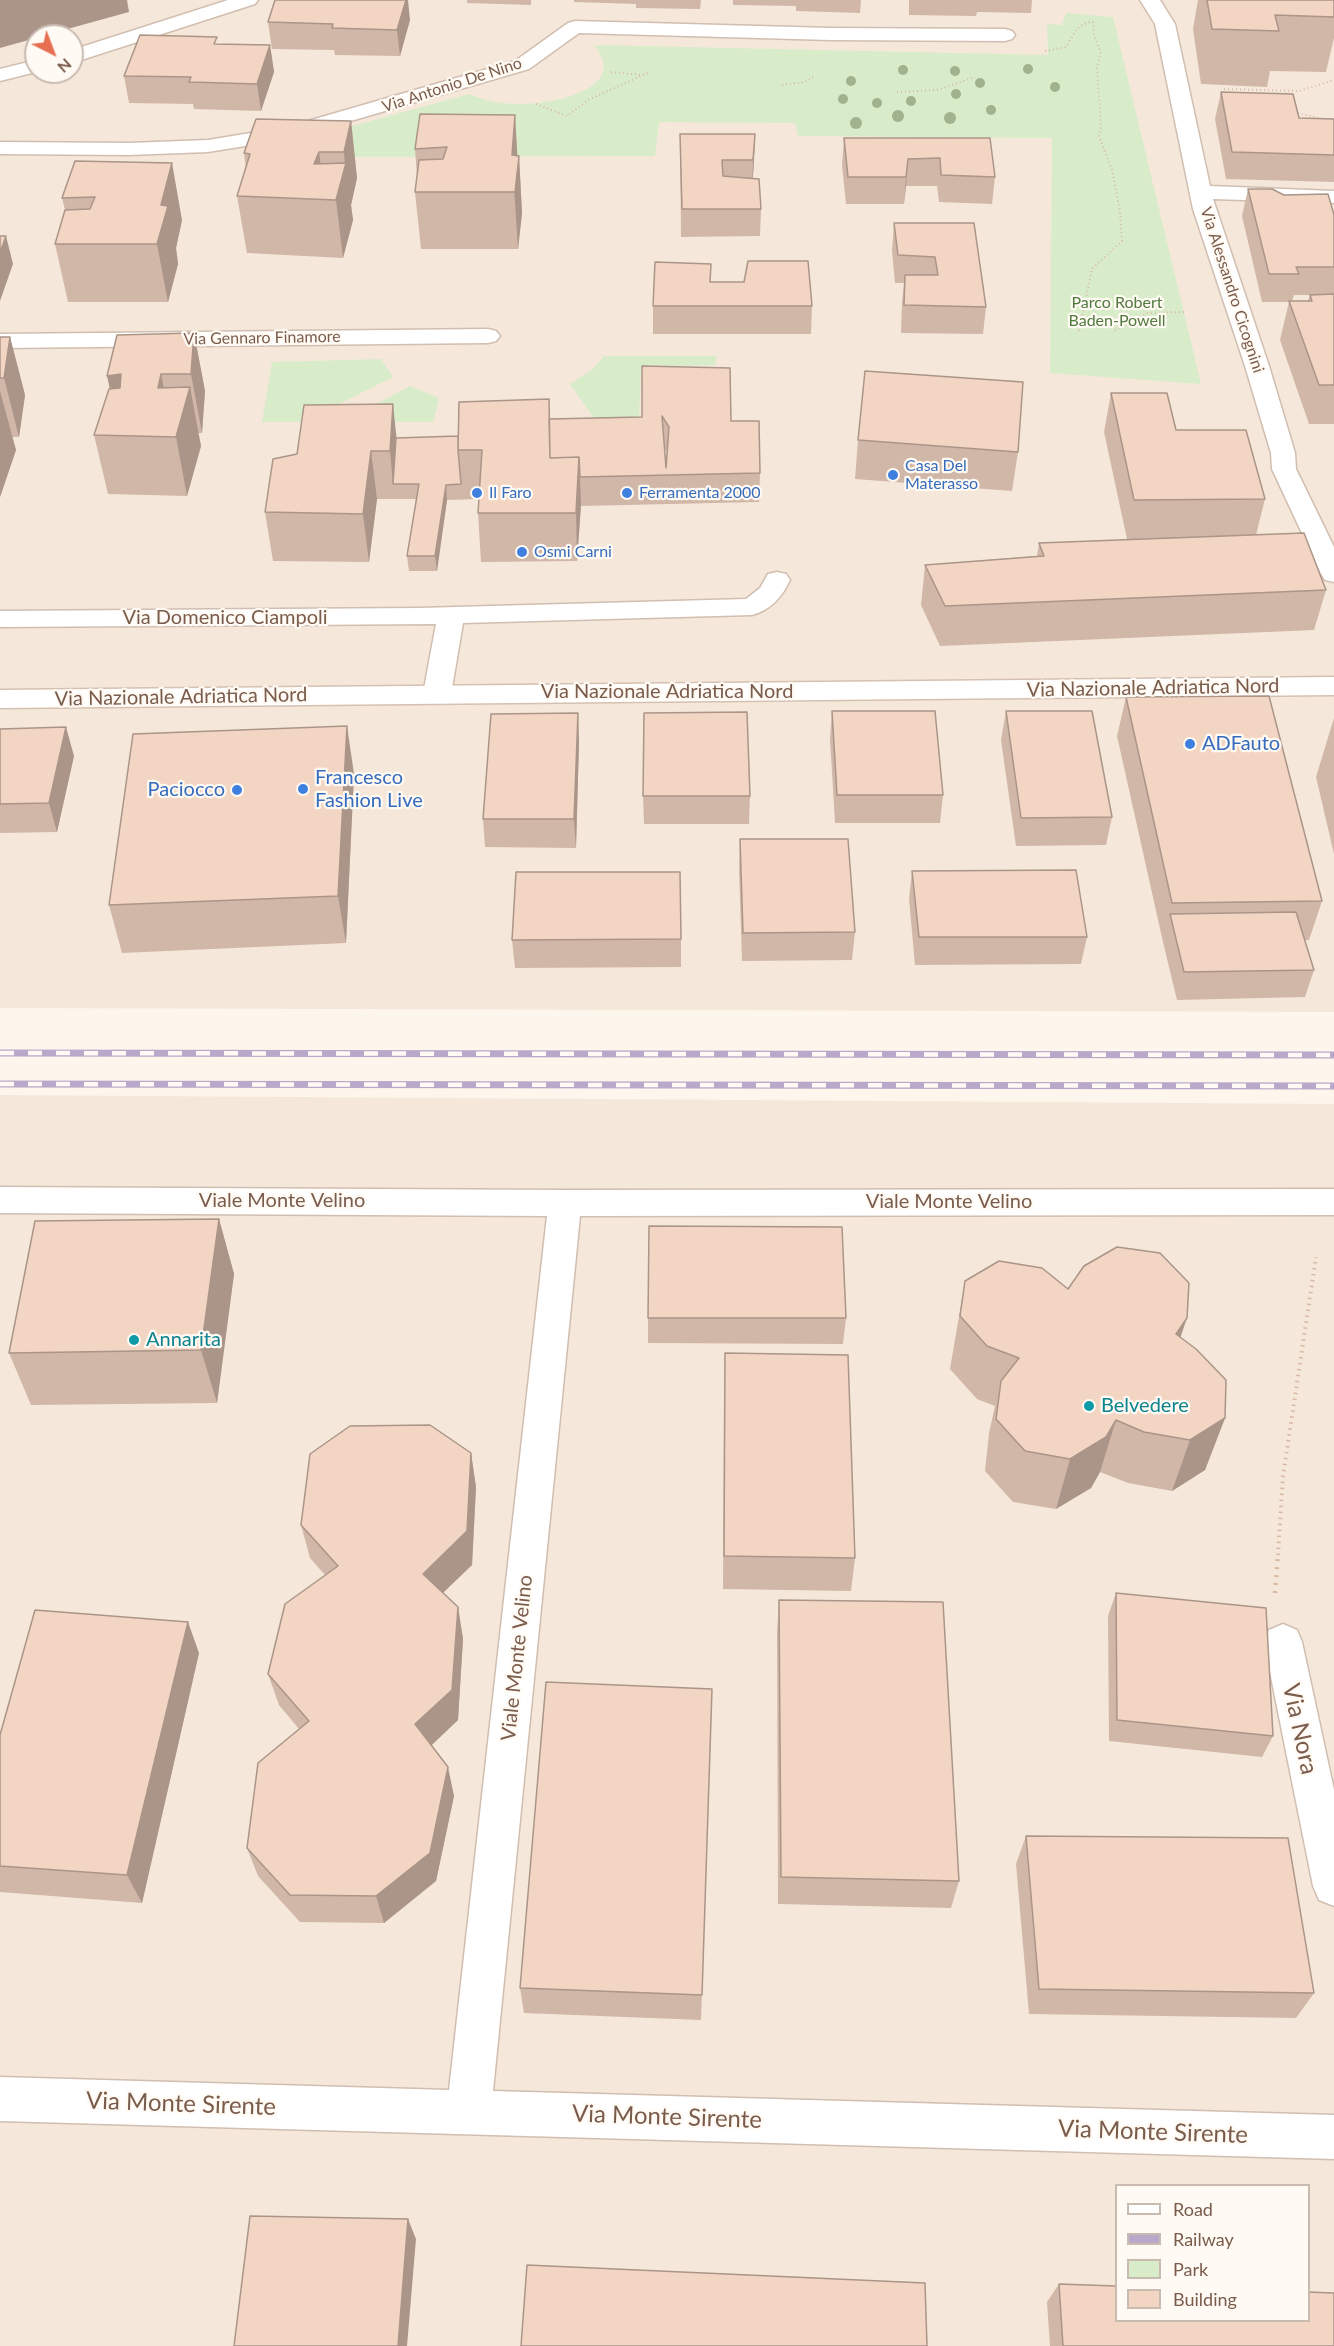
<!DOCTYPE html>
<html>
<head>
<meta charset="utf-8">
<style>
  body { margin:0 }
  #map { position:relative; width:1334px; height:2346px; overflow:hidden; background:#fdf6ec; font-family:Lato,sans-serif }
  canvas { display:block }
  .legend { position:absolute; left:1115px; top:2184px; width:195px; height:138px; box-sizing:border-box; background:#fffaf3; border:2px solid #cabbb1; margin:0; padding:8px 10px; list-style:none; font-size:18px; color:#7a5c4d }
  .legend li { display:flex; align-items:center; gap:12px; height:30px }
  .legend b { width:30px; border:2px solid #cabbb1 }
  .north { position:absolute; left:24px; top:24px; width:60px; height:60px; box-sizing:border-box; background:#fffaf3; border:2px solid #cabbb1; border-radius:50%; rotate:138deg; font-size:16px; font-weight:700; line-height:24px; text-align:center; color:#7a5c4d }
  .north::after { content:''; display:block; margin:auto; width:21px; height:27px; background:#e76f51; clip-path:polygon(50% 0,100% 100%,50% 72%,0 100%) }
</style>
</head>
<body>
<div id="map">
<canvas width="1334" height="2346"></canvas>
<ul class="legend">
<li><b style="height:8px;background:#fff"></b>Road</li>
<li><b style="height:8px;background:#b9a8c9"></b>Railway</li>
<li><b style="height:16px;background:#d8ecc9"></b>Park</li>
<li><b style="height:16px;background:#f3d5c3"></b>Building</li>
</ul>
<div class="north">N</div>
</div>
<script>
const context = document.querySelector('canvas').getContext('2d');
context.lineJoin = 'round';
function fillPath(path, color) { context.fillStyle = color; context.fill(path, 'evenodd'); }
function stroke(path, color, width, dash) { context.strokeStyle = color; context.lineWidth = width; context.lineCap = dash ? 'butt' : 'round'; context.setLineDash(dash || []); context.stroke(path); }
function label(font, color, halo, rows, align = 'center') {
  context.font = font + ' Lato,sans-serif'; context.lineWidth = 4.5; context.setLineDash([]); context.textBaseline = 'middle'; context.strokeStyle = halo; context.fillStyle = color; for (const [text, x, y, turn = 0] of rows) {
    context.save(); context.translate(x, y); context.rotate((+turn || 0) * Math.PI / 180); context.textAlign = isNaN(turn) ? turn : align; if (halo) context.strokeText(text, 0, 0); context.fillText(text, 0, 0); context.restore();
  }
}
fillPath(new Path2D(`
  M0,0H1334V1012L0,1008ZM36,36H72V72H36Z
  M0,1095L1334,1104V2346H0ZM1116,2186H1308V2320H1116Z`), '#f5e8da');
fillPath(new Path2D(`
  M1066,13L1113,17L1201,384L1050,373L1052,138L798,136L795,123L659,122L655,156L278,157L283,145L469,94C485,101 501,104 519,104C549,105 632,90 594,45L1048,55L1047,24L1062,25Z
  M604,356H717L715,365L641,366L639,421H596L570,384L592,370Z
  M381,359L393,377L303,422H262L272,362Z
  M410,386L439,398L433,422H343Z`), '#d8ecc9');
const minor = new Path2D(`
  M228,0H258L255,4L72,63V50Z
  M1140,0H1160L1175,24L1210,186L1334,191V203L1213,199L1269,366L1295,453L1296,469L1334,547V582L1325,580L1321,574L1272,469L1271,453L1245,366L1193,209L1155,24Z
  M575,21L831,28L1005,29L1012,31L1015,35L1012,39L1005,41L831,40L579,33L529,69L289,139L208,152L129,155L0,154V142L129,143L208,140L287,127L515,61L568,23Z
  M36,60V72L0,81V69Z
  M488,329L496,331L500,336L496,341L488,343L0,348V334Z
  M777,572L786,574L790,580C782,597 771,610 752,615L463,623L451,694L447,700L437,703L427,700L423,694L436,624L0,627V611L419,608L746,599L760,588L768,574Z
  M0,1187L565,1190L1334,1189V1215L580,1216L493,2091L1334,2115V2159L0,2121V2077L449,2090L547,1216L0,1213Z
  M1283,1624L1297,1630L1302,1642L1334,1790V1906L1319,1900L1313,1886L1264,1642L1269,1630Z`);
const secondary = new Path2D(`
  M1334,677V695L0,708V690Z`);
stroke(minor, '#d1beb0', 3);
stroke(secondary, '#d6c0b0', 3);
stroke(new Path2D(`
  M1045,51L1066,47C1073,36 1078,22 1093,22L1094,36L1101,52L1097,67L1101,125L1099,136L1112,170L1120,211L1122,241L1092,269L1079,331
  M611,72L642,75
  M782,85L805,82L815,75
  M1224,89L1299,91L1334,80
  M897,92L937,90L975,77
  M536,104L567,116L588,100L650,72
  M1294,112L1334,122
  M1115,330L1148,313L1184,312`), '#d9b8a5', 2, [1, 3]);
stroke(new Path2D(`
  M1278,1555L1283,1476L1316,1257`), '#d9b8a5', 4, [1.5, 4.5]);
stroke(new Path2D(`
  M1275,1593L1278,1553`), '#d9b8a5', 4.5, [2, 6]);
fillPath(minor, '#fff');
fillPath(secondary, '#fff');
const rail = new Path2D(`
  M0,1053L1334,1055
  M0,1084L1334,1086`);
stroke(rail, '#b9a8c9', 7);
stroke(rail, '#fffaf3', 4.5, [14]);
context.fillStyle = '#a0b28e';
for (const [x, y, r] of [
  [1028,69,5],
  [903,70,5],
  [955,71,5],
  [851,81,5],
  [980,83,5],
  [1055,87,5],
  [956,94,5],
  [843,99,5],
  [911,101,5],
  [877,103,5],
  [991,110,5],
  [898,116,6],
  [950,118,6],
  [856,123,6]
]) { context.beginPath(); context.arc(x, y, r, 0, 2 * Math.PI); context.fill(); }
fillPath(new Path2D(`
  M467,0H531V5L467,3Z
  M574,0H701L700,9L636,8V4L574,2Z
  M733,0H861L860,13L796,11V6L733,5Z
  M909,0H1032L1031,13L977,12L976,16L909,15Z
  M1198,0H1334V38L1326,72L1270,71L1267,87L1201,84L1193,29Z
  M410,20L400,56L335,55L334,50L272,49L268,22Z
  M218,44L270,45L274,72L261,111L194,109L193,104L129,103L124,76Z
  M1221,92L1299,118L1334,119V182L1226,179L1215,119Z
  M515,115L517,156H519L522,213L518,249H421L415,192L417,177L415,149Z
  M351,121L357,178L351,205L353,220L343,258L247,253L237,196L246,168L244,153Z
  M680,134H755L753,178L761,209L760,236L681,237Z
  M844,138H990L995,177L992,204L939,202L937,186H906L904,204H846L842,165Z
  M75,161L182,220L176,248L178,264L168,302H68L55,244L65,210L62,198Z
  M1248,189L1284,195L1334,215V424H1309L1280,340L1289,302H1262L1242,216ZM1294,295H1323H1310L1308,301H1292Z
  M894,223H974L986,307L983,334L901,333L902,303L904,283H895L892,251Z
  M653,306H812L811,334H653Z
  M194,333L205,391L202,433H198L201,446L187,496L108,494L94,435L110,389Z
  M0,337H10L25,395L19,437H12L16,450L0,497Z
  M1111,393L1176,430L1265,499L1256,535L1326,590L1314,630L940,646L921,605L925,565L1037,556L1039,543L1144,539H1127L1104,432Z
  M642,417L731,421L760,473L759,502L581,506L577,561L481,562L478,513L479,499L447,500L437,571H409L407,556L416,499H377L369,562L273,561L265,512L273,459L396,438L458,436L549,419ZM664,448L667,452L666,468Z
  M858,440L1018,452L1012,491L855,479Z
  M1126,697L1322,901L1309,940H1305L1314,970L1305,997L1177,1000L1163,942L1117,736Z
  M832,711L943,795L940,823H835L830,739Z
  M1006,711L1112,817L1106,845L1016,846L1001,740Z
  M578,713L579,742L576,848L485,847L483,819Z
  M1334,718V854L1316,777Z
  M0,729L74,756L57,832L0,833Z
  M354,774L346,943L122,953L109,905Z
  M643,796H750L749,824H644Z
  M740,839L855,932L852,960L742,961L739,868Z
  M912,871L1087,937L1081,964L915,965L909,899Z
  M681,939V967L515,968L512,940Z
  M219,1219L234,1274L217,1403L31,1405L9,1353Z
  M965,1281L1068,1289L1180,1337L1225,1418L1205,1470L1172,1491L1128,1483L1100,1472L1091,1488L1056,1509L1013,1502L985,1471L989,1433L995,1406L977,1399L950,1369Z
  M648,1318H846L843,1344L648,1343Z
  M725,1353L855,1558L851,1591L723,1589L724,1389Z
  M471,1453L476,1487L472,1565L443,1593L458,1607L463,1639L458,1720L432,1745L454,1796L436,1881L384,1923L300,1922L258,1876L247,1848L299,1729L279,1705L268,1674L325,1575L310,1558L301,1525Z
  M1116,1593L1273,1736L1262,1757L1109,1741L1108,1616Z
  M779,1600L959,1881L951,1908L778,1904L777,1632Z
  M199,1653L142,1903L0,1892V1735Z
  M712,1689L701,2020L524,2013L520,1988Z
  M1026,1836L1314,1993L1296,2018L1029,2014L1016,1864Z
  M1059,2284L1334,2346H1050L1047,2302Z`), '#d1b7a8');
fillPath(new Path2D(`
  M0,0H127L129,12L42,36H36V38L0,48Z
  M406,0H408L410,20L400,56L397,30Z
  M270,45L274,72L261,111L257,84Z
  M515,115L518,167L519,156L522,213L518,249L512,155Z
  M351,121L357,178L351,205L353,220L343,258L336,200L345,167L344,152Z
  M755,134L754,161L752,188L753,160Z
  M319,152L325,200L314,164Z
  M908,159L906,186L904,204L906,177Z
  M172,163L182,220L176,248L178,264L168,302L157,244L161,205Z
  M6,236L13,264L0,301V253Z
  M194,333L205,391L202,433L191,374Z
  M10,337L25,395L19,437L4,378Z
  M121,374L120,435L107,376Z
  M161,374L173,433L158,388Z
  M190,387L201,446L187,496L176,437Z
  M0,391L16,450L0,497Z
  M393,404L398,452L393,484L390,451Z
  M371,451L377,499L369,562L363,514Z
  M579,457L581,505L577,561L576,513Z
  M446,485L447,500L437,571L435,556Z
  M578,713L579,742L576,848L574,819Z
  M347,726L354,774L346,943L338,896Z
  M66,727L74,756L57,832L49,803Z
  M219,1219L234,1274L217,1403L201,1350Z
  M1187,1318L1169,1371L1176,1334Z
  M1225,1418L1205,1470L1172,1491L1190,1440Z
  M1116,1420L1100,1472L1091,1488L1056,1509L1070,1459Z
  M471,1453L476,1487L472,1565L429,1606L423,1574Z
  M458,1607L463,1639L458,1720L422,1754L415,1724Z
  M188,1622L199,1653L142,1903L127,1875Z
  M448,1767L454,1796L436,1881L384,1923L376,1896Z
  M408,2219L416,2239L407,2346H398Z`), '#aa9588');
const building = new Path2D(`
  M275,0H406L397,30L332,28L333,24L268,22Z
  M1207,0H1334V17L1275,15L1279,31L1212,29Z
  M140,35L217,37L214,44L270,45L257,84L189,82L191,77L124,76Z
  M1221,92L1293,94L1299,118L1334,119V155L1232,152Z
  M420,114L515,115L512,155L519,156L515,192H415L419,160L443,159L447,147L415,149Z
  M256,119L351,121L344,152H319L314,164L346,163L336,200L237,196L250,154L244,153Z
  M680,134H755L753,160H722L723,176L759,179L761,209H682Z
  M844,138H990L995,177L941,175L940,158L908,159L906,177H848Z
  M75,161L172,163L161,205L168,206L157,244H55L65,210L90,209L95,197L62,198Z
  M1248,189H1272L1284,195L1328,194L1334,215V267H1296L1299,274H1269Z
  M894,223H974L986,307L904,305L905,275H938L935,257L898,255Z
  M0,236H6L0,253Z
  M748,261H808L812,306H653L655,262L711,264L710,282H744Z
  M1334,294V385H1319L1289,301H1312L1310,295Z
  M194,333L191,374H161L158,388L190,387L176,437L94,435L109,389L120,388L121,374L107,376L117,335Z
  M0,337H10L4,378H0Z
  M642,366L730,368L731,421H759L760,473L580,477L579,457L550,458L549,419L642,417ZM662,416L669,427L666,468Z
  M865,371L1023,382L1018,452L858,440Z
  M1111,393H1167L1176,430H1246L1265,499L1134,500Z
  M549,399L550,458L579,457L576,513H478L482,450H458L459,402Z
  M393,404L390,451H371L363,514L265,512L273,459L297,454L304,405Z
  M458,436V450L461,484L446,485L435,556H407L419,484H393L396,438Z
  M1304,533L1326,590L945,606L925,565L1044,556L1039,543Z
  M1269,696L1322,901L1172,903L1126,697Z
  M832,711H935L943,795H837Z
  M1006,711H1092L1112,817L1021,818Z
  M747,712L750,796H643L644,713Z
  M578,713L574,819H483L491,714Z
  M347,726L338,896L109,905L133,734Z
  M66,727L49,803L0,804V729Z
  M740,839H848L855,932L743,933Z
  M1076,870L1087,937H919L912,871Z
  M516,872H680L681,939L512,940Z
  M1296,912L1314,970L1184,972L1170,914Z
  M219,1219L201,1350L9,1353L35,1221Z
  M649,1226L842,1227L846,1318H648Z
  M1117,1247L1160,1253L1189,1283L1187,1318L1176,1334L1196,1349L1226,1380L1225,1418L1190,1440L1144,1432L1116,1420L1106,1437L1070,1459L1025,1451L996,1419L1001,1381L1019,1358L987,1346L960,1316L965,1281L999,1261L1042,1268L1068,1289L1084,1266Z
  M725,1353L848,1355L855,1558L724,1556Z
  M430,1425L471,1453L467,1531L423,1574L458,1607L452,1690L415,1724L448,1767L430,1853L376,1896L290,1895L247,1848L258,1763L309,1721L268,1674L285,1604L338,1566L301,1525L310,1454L350,1426Z
  M1116,1593L1266,1608L1273,1736L1117,1720Z
  M779,1600L943,1602L959,1881L781,1877Z
  M35,1610L188,1622L127,1875L0,1866V1735Z
  M546,1682L712,1689L702,1995L520,1988Z
  M1026,1836L1288,1838L1314,1993L1039,1989Z
  M250,2216L408,2219L398,2346H234Z
  M527,2265L925,2283L927,2346H521Z
  M1059,2284L1116,2286V2320H1308V2292L1334,2293V2346H1063Z`);
fillPath(building, '#f3d5c3');
stroke(building, '#aa9588', 1.5);
for (const [x, y, r, color] of [
  [893,475,6,"#3f7fe0"],
  [477,493,6,"#3f7fe0"],
  [627,493,6,"#3f7fe0"],
  [522,552,6,"#3f7fe0"],
  [1190,744,6,"#3f7fe0"],
  [303,789,6,"#3f7fe0"],
  [237,790,6,"#3f7fe0"],
  [134,1340,6,"#0f9aa8"],
  [1089,1406,6,"#0f9aa8"]
]) { const dot = new Path2D(); dot.arc(x, y, r, 0, 2 * Math.PI); context.fillStyle = color; context.fill(dot); stroke(dot, '#fffaf3', 2); }
label('16px', '#7a5c4d', '#fffaf3', [
  ["Via Antonio De Nino",452,85,-18],
  ["Via Alessandro Cicognini",1232,290,72],
  ["Via Gennaro Finamore",262,338,-1]
]);
label('16px', '#537a41', '#fffaf3', [
  ["Parco Robert",1117,303],
  ["Baden-Powell",1117,321]
]);
label('16px', '#366cbe', '#fffaf3', [
  ["Casa Del",905,466],
  ["Materasso",905,484],
  ["Il Faro",489,493],
  ["Ferramenta 2000",639,493],
  ["Osmi Carni",534,552]
], 'left');
label('20px', '#7a5c4d', '#fffaf3', [
  ["Via Domenico Ciampoli",225,618],
  ["Via Nazionale Adriatica Nord",1153,688,-1],
  ["Via Nazionale Adriatica Nord",667,692],
  ["Via Nazionale Adriatica Nord",181,697,-1],
  ["Viale Monte Velino",282,1201],
  ["Viale Monte Velino",949,1202],
  ["Viale Monte Velino",517,1658,-84]
]);
label('20px', '#366cbe', '#fffaf3', [
  ["ADFauto",1202,744],
  ["Francesco",315,778],
  ["Fashion Live",315,801],
  ["Paciocco",225,790,"right"]
], 'left');
label('20px', '#0d838f', '#fffaf3', [
  ["Annarita",146,1340],
  ["Belvedere",1101,1406]
], 'left');
label('24px', '#7a5c4d', '#fffaf3', [
  ["Via Nora",1300,1729,78],
  ["Via Monte Sirente",181,2104,2],
  ["Via Monte Sirente",667,2117,2],
  ["Via Monte Sirente",1153,2132,2]
]);
</script>
</body>
</html>
